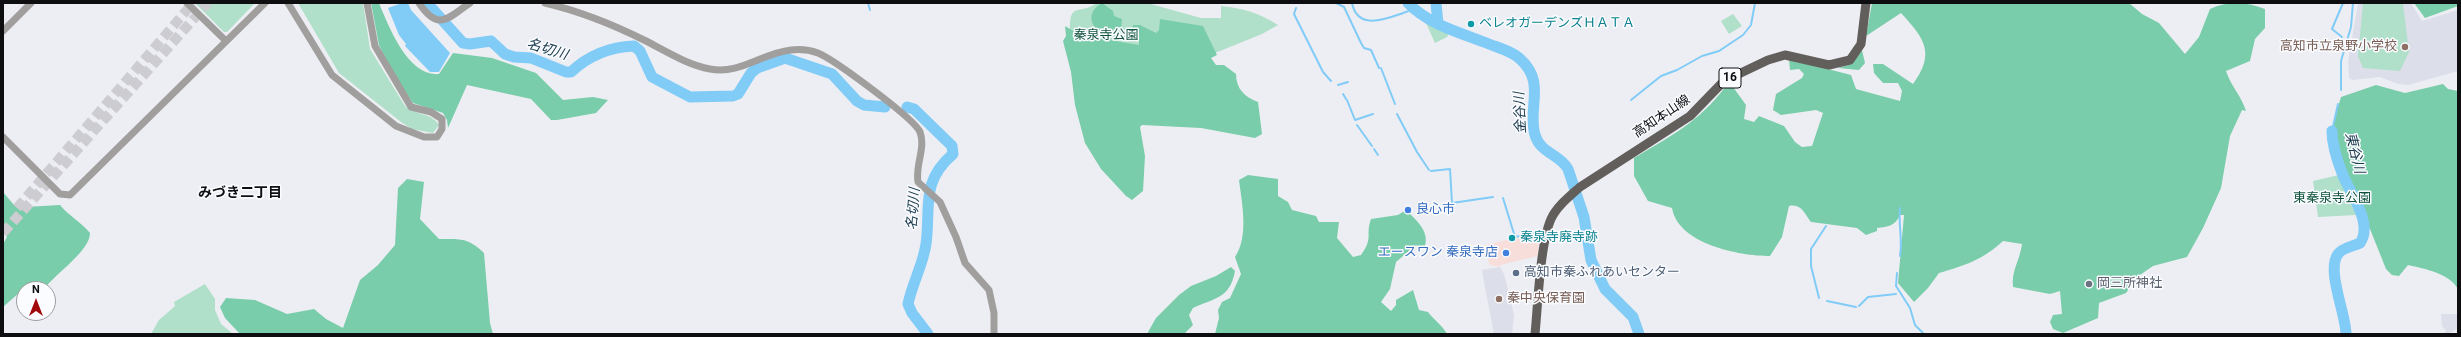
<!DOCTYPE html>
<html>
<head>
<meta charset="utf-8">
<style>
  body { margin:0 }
  #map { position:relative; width:2461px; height:337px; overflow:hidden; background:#edeef3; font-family:Roboto,sans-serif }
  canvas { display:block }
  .frame { position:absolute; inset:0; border:4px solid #0e0e10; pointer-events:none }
  .north { position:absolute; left:16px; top:281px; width:40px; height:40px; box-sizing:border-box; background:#fbfcff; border:1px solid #9c9d9f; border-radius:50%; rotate:0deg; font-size:11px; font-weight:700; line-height:16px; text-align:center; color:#0e0e10 }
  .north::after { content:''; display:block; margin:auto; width:14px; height:18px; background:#a2090d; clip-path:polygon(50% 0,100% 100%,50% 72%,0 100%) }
</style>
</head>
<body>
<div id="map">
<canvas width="2461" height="337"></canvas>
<div class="frame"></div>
<div class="north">N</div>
</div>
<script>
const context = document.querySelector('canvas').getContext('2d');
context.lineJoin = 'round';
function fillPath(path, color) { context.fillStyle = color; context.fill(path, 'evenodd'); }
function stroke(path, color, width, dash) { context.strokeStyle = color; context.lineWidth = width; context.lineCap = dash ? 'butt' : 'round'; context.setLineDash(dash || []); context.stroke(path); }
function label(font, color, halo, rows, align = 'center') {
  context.font = font + ' Roboto,"Noto Sans JP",sans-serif'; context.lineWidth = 3; context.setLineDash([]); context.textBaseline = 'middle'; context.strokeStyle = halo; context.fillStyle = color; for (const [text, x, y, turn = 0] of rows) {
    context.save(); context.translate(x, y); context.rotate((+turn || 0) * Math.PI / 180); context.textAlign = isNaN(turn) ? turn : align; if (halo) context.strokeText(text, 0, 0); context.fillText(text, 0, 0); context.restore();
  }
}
fillPath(new Path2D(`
  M1541,232L1537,256L1501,265L1499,267L1490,265L1484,250L1485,245Z`), '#f8deda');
fillPath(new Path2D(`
  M2358,3H2411L2422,21L2458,10V71L2408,85L2398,84L2380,77L2352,80L2349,78L2348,62Z
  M1500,267L1504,274L1514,315L1512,334H1494L1483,277L1482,270Z
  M2441,314H2458V328L2448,334H2444L2446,331L2442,326Z`), '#dcdeea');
fillPath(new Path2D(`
  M195,3H255L227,32H224Z
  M298,3H363L370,49L405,106C415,115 432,113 439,125L433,133L412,129L401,122L339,73Z
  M1097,3H1147L1201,18H1221V6C1243,8 1259,13 1278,25L1262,34L1215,53L1133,54L1070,32C1069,0 1079,16 1097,3Z
  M2363,3L2403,4L2409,52L2400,71L2363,68L2358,56Z
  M1733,14L1742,26L1729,34L1721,21Z
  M1426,23L1449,33L1447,37L1435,43Z
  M2339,175L2356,215L2318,217L2313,181Z
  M205,284L215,299V310L221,324L233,334H151L159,320L175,306L174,302Z`), '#b0e0c9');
fillPath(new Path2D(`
  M371,3H379C389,27 408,77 439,74L453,53L492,58L536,73L563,100L593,97L608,100L596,113L557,120H551L531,99L467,85L448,128L447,120L443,113L413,103L394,76L379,45Z
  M1102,3L1113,11L1114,16L1122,19L1121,30L1096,28C1088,20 1091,9 1102,3Z
  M1872,3H2129L2142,14L2159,23L2185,54L2199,37L2210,9C2229,0 2246,2 2265,9V28L2255,39L2250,61L2226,71C2232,88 2241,95 2246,111L2242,110L2230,136L2221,188L2203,228L2187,257L2153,266L2137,277L2126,293L2099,303L2098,318L2063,333L2053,329L2050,322L2053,315L2062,314L2060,291L2050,294L2013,287C2011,271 2020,260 2022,244L2003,241C1984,259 1964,266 1939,273L1928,288L1914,302L1898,283L1904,215H1900C1895,226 1888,227 1877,228V231L1866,235L1857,228L1811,222C1805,215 1802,203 1789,206L1782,237L1770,256C1739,256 1678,244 1672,208L1648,201L1634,176V158C1671,136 1699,122 1726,86L1733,87L1746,105L1744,119L1754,122L1759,116L1784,126L1795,142L1802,147L1812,146L1823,113L1816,110L1781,115L1773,110L1776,94L1802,78L1804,74L1799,69L1790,70L1789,59L1851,75L1856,89L1900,101L1902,91L1898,83H1883L1874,73L1873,64H1883L1913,84C1936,53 1924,38 1901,13L1866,36Z
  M2414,3H2458V6L2425,18Z
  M1160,19L1203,26L1217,55L1211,58L1216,65H1224L1236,74C1236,89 1245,97 1258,102L1262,134L1255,138L1201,128L1142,125L1140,127L1145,156L1143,191L1132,200L1126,196L1101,169L1085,143L1075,105L1071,72L1063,41L1066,36L1065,26L1080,35L1139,45V41L1124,38V36L1130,35L1133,25H1140L1156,33L1159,30Z
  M1862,50L1865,63L1859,70L1838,68L1851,64Z
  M2443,84L2448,89L2458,91V289C2449,273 2425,269 2408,265L2399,276L2392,275L2386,269L2364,214L2346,181L2338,150L2333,124L2341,97L2376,85L2405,93Z
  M1248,175L1278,179V196L1288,202L1292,210L1316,216L1319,222H1339L1337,238L1353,257L1361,255C1374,237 1365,236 1371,219L1398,215L1406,210C1417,221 1431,232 1424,249L1416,245L1396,262L1390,289L1381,302L1391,311L1396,305V300L1413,290L1419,310L1428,312C1435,321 1442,325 1447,334H1215L1219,318L1218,310L1222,302L1230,298L1241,274L1235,257C1249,236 1242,204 1239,180Z
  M407,179L424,182L420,219L439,239C459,239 468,237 484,253L490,323L493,334H240L225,318L220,307L226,298L255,300L287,314L314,309L326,319L343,328L360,280L378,265L395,245L398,188Z
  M3,192L14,205L25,207L60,205C69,216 81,222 90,233C90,251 56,273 44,289H24V293L20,292L3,307V244L7,237L3,232Z
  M1231,267L1235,271C1230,299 1214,298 1193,308L1189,315L1193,325L1184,334H1147L1156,318L1179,295L1191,286L1216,276Z`), '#7acdaa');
fillPath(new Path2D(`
  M402,3H408L411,10L450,53L439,72H430L405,46L406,44L399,35L388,8Z`), '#81cbf7');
stroke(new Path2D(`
  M868,3L870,10
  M1336,3L1344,7L1361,43L1364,48L1371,50L1379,68
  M1352,3C1358,33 1390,17 1409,11
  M1296,8L1294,14L1323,72L1331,81
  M1412,10L1414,9
  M2342,37L2332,29L2343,3
  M1381,68L1395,104
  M1338,85L1348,82
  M2341,90V61L2351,27L2353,3
  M1343,94L1346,99
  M1347,100L1355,120L1373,114
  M1631,100L1661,76L1677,70L1702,56L1719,51L1743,35L1751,25L1755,3
  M1397,114L1417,152L1429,170
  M1357,125L1372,146
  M2332,131L2338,104
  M1374,149L1378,155
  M1564,162V158
  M1431,171L1450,169L1452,203L1493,197
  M1503,198L1515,237L1541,232
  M1900,256C1903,240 1898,224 1900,208
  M1897,273L1896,286L1910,308L1915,325L1924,334
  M1819,298L1811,266V249L1826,226
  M1827,301L1856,307
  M1859,306L1868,297L1896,294`), '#81cbf7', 2);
stroke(new Path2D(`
  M427,3L463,43L470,44L491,41L505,54L514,57L531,58L566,72H571C588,56 610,47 634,46L640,51L652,77L690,97L733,96L738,94L751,73L757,68L785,58L832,74L857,101L864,105L885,107
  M1408,3C1429,25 1461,33 1489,44C1499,48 1511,51 1519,58C1547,82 1527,107 1535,135C1541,154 1560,154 1568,169L1584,217L1591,260L1605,289L1633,317L1639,334
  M1436,3L1438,24
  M907,107L914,109L952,146L953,154C920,182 931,208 926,244C923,265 912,284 908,304L912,313L928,334
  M2332,131C2332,144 2337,160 2342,173C2349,192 2374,223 2360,243C2354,246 2342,248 2338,254C2326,270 2346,314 2346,334`), '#81cbf7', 11);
stroke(new Path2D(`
  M17,208L193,3
  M3,233L208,3`), '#ccccd1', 10, [10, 5]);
stroke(new Path2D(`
  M187,3L225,40
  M288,3L332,75L396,126L424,137H437L442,129V119L431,112L411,107L375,46L367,3
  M419,3C439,33 449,17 470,3
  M545,3C579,11 612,24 644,40C664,50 687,65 710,69C740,75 762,53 791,50C799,49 810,50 818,53C833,59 914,118 920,132C926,148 915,165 918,182L940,202L956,237L965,263L989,290L994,313V334
  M3,31L31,3
  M3,137L60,194L70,195L265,3`), '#a19f9e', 7);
stroke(new Path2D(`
  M1535,334C1538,304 1540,244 1551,219C1557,206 1570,196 1580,187L1690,116L1724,81L1768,60L1785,55L1829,65L1850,60L1861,44L1866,3`), '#625e5c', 9);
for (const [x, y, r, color] of [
  [1471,24,4,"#0f9aa8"],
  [2405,47,4,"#8d6e63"],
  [1408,210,4,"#3f7fe0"],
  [1512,238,4,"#0f9aa8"],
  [1506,253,4,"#3f7fe0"],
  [1516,273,4,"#5c6f8a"],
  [2089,284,4,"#6b7280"],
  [1499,299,4,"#8d6e63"]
]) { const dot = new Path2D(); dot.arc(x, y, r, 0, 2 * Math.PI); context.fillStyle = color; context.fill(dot); stroke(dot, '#fbfcff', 1.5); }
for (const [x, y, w] of [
  [1730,78,22]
]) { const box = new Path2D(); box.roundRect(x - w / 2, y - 10, w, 20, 3); context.fillStyle = '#fbfcff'; context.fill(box); stroke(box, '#0e0e10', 1); }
label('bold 12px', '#0e0e10', null, [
  ["16",1730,78]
]);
label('13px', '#0d838f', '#fbfcff', [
  ["ベレオガーデンズＨＡＴＡ",1479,24],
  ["秦泉寺廃寺跡",1520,238]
], 'left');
label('13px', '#10533c', '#fbfcff', [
  ["秦泉寺公園",1106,36],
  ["東秦泉寺公園",2332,199]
]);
label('13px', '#785e54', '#fbfcff', [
  ["高知市立泉野小学校",2397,47],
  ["秦中央保育園",1507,299,"left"]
], 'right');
label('13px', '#0e0e10', '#fbfcff', [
  ["高知本山線",1662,117,-34]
]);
label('13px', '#366cbe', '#fbfcff', [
  ["良心市",1416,210],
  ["エースワン 秦泉寺店",1498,253,"right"]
], 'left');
label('13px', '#4e5e75', '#fbfcff', [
  ["高知市秦ふれあいセンター",1524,273]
], 'left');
label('13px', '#5b616d', '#fbfcff', [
  ["岡三所神社",2097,284]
], 'left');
label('italic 14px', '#193a4d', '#fbfcff', [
  ["名切川",547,50,17],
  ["金谷川",1521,113,-93],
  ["東谷川",2354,153,76],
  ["名切川",914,209,-85]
]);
label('bold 14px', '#0e0e10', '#fbfcff', [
  ["みづき二丁目",240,193]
]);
</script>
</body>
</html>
